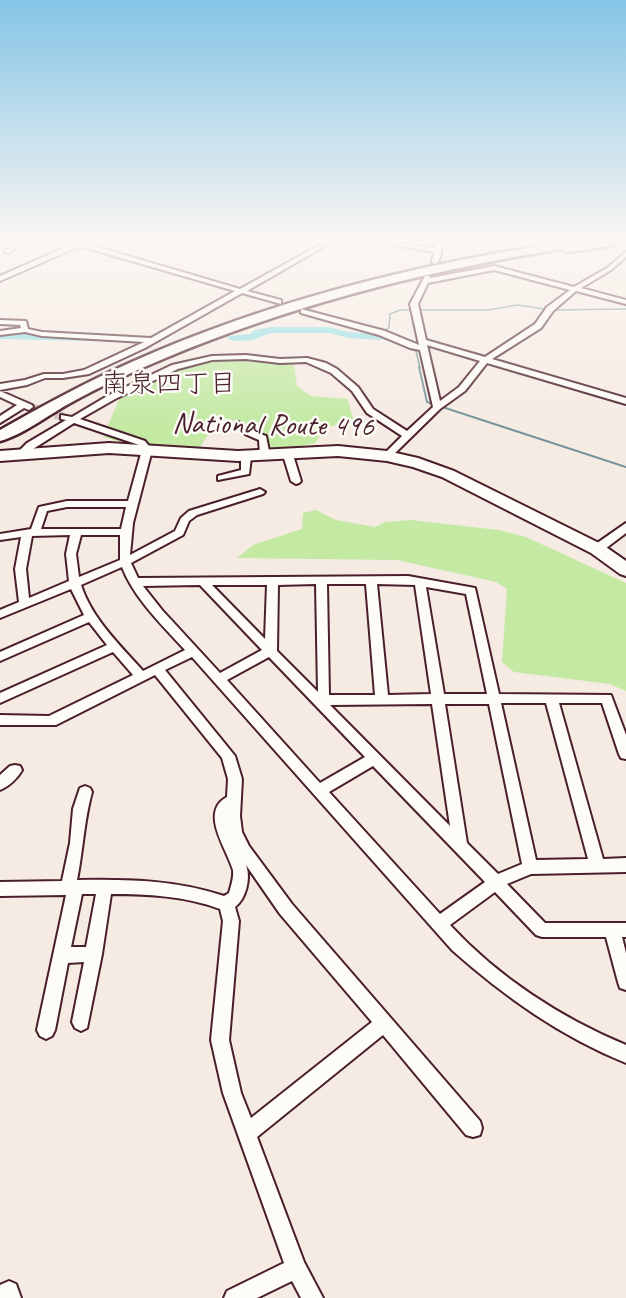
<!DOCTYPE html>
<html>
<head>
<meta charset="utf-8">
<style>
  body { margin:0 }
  canvas { display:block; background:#f6ebe3 }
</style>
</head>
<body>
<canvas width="626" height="1298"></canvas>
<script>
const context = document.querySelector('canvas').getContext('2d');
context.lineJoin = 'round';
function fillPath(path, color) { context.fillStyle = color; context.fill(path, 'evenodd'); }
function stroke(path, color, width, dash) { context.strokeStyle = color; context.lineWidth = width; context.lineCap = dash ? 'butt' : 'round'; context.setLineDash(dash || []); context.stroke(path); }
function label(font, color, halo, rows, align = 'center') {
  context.font = font + ' Caveat,"Klee One",sans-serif'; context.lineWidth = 5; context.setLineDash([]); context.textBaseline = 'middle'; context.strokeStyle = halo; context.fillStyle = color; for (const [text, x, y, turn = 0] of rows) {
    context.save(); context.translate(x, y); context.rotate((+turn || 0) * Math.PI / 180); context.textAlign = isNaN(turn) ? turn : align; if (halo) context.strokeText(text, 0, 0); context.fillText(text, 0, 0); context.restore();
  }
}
fillPath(new Path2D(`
  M244,358L285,361L294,363L297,386L311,396L348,399L354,423C333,425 327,423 315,443L283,450L272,448L247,424L213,416L207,421L210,432L198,450L133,445L103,437L120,397L175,372L212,361Z
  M316,510L336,520L375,527L385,522L411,520L499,530L526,537L626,583V691L610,684L514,672L502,662L507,589L496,582L397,560L237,558L253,545L302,529L303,513Z`), '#c3e9a3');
stroke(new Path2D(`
  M420,368L416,351L381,337L389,327L390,314L400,310H488L517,305L552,310L626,309`), '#73929a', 1.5);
stroke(new Path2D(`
  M419,367L427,402L626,467`), '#73929a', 2);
fillPath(new Path2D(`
  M271,327H329L348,332L381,334L387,337L381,340L348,338L329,333H271L253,340L233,341L227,338L229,336L250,334L255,330Z
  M33,332L88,335L94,338L88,341L0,339V333Z`), '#8edfe4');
stroke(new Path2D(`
  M29,407L64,417`), '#d4c2be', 9, [9, 4.5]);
const minor = new Path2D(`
  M13,243H19L10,253H6L5,252Z
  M75,243H84L240,289L323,243H330L247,291L281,300V304L242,293L145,348L89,374L63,378H45L27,385L0,390V384L25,380L44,374H63L84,370L144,342L42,336L25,332L0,335V331L21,328L20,325L0,324V320L26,321L28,329L42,332L151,338L235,291L80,246L0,281V276Z
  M383,243H397L435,248L436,243H442C441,249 442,260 435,264L432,262L434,252Z
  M626,252V257L611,270L581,288L626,300V304L576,291L553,311L541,328L492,359L626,398V404L487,363L465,391L440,409L390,458L387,459L382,456L402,436L367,413L352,391L331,373L306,362L280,363L246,359L212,360L178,369L115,399L80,419L145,441L152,450L133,523L130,555L175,531L181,518L189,511L257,490L260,489L265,492L263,494L197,515L189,521L183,535L131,563L138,578L408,576L475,588L499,694L611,695L626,735V759L621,758L619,754L602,703H559L603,859L626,858V872L531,874L507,884L545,923H626V937H622L626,953V990L620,988L618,982L606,937H542L536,935L495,892L450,925C498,977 561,1018 626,1045V1063C560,1036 505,997 452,950L192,657L165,670L235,756L242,779L240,816L242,832L249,846L292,904L480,1121L482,1128L480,1135L473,1137L466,1135L383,1035L257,1137L304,1262L323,1298H301L292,1281L257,1298H224L227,1291L284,1263L223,1093L211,1040L223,921L220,909C185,896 148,894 111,894L102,954L87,1028L81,1031L75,1028L72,1022L84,962L68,963L55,1030L52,1036L46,1039L40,1036L37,1030L66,895L0,896V882L62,881L70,843L73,809L80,788L85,786L90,788L92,792C84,820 83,851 77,880C127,879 177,880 224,896L229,893C231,886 234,877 233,870C227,849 199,812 227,797L228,779L222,758L155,675L56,725H0V715L49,716L133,675L113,652L0,703V693L107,645L89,622L0,661V652L84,615L71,589L0,618V610L19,602L15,569L21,537L0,540V534L31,529L39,507L67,501H128L142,450L139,445L74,423L22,456L17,453L27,443L66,420L61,419V415L72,417L109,395L172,365L212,356L246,355L280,359L307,358L326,363L337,369L358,387L373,409L407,431L433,407L420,350L410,348L379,335L301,313V309L385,331L419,345L410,304L425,276H429L430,278L494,266L574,287L607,268ZM494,270L570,290L547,307L535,324L485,357L426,340L418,304L428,283ZM427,345L480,361L459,387L440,401ZM67,507H126L121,529H41L47,511ZM70,535L66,554L69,581L29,598L26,569L32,536ZM81,535H120V560L79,577L76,554ZM122,567C134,598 162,625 185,650L143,671C120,645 92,619 81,585ZM316,584L318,692L277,651L278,585ZM327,584H366L375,695H329ZM377,584L415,585L431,694L388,695ZM200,585L262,650L220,673L162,610L143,586ZM212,585H267L265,639ZM426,587L466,594L487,694H444ZM269,657L365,757L320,783L227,680ZM501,703H546L588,859L536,860ZM432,704L450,826L330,705ZM445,704H489L522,864L498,874L467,843ZM373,766L485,882L440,914L329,792ZM246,865L280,914L372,1022L251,1118L241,1093L229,1040L239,921L235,907C246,899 251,878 246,865ZM82,894H96L86,947H71Z
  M0,391L32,405L33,407L29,410L24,408L0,423V416L17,405L0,397Z
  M238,422L251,431L266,436L270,456L268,458H262L260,456L259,440C249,436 241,433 234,425Z
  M288,452L293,455L301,481L299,483L296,484L291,481L283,455Z
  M246,454L251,457L249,474L218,480V476L241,470V457Z
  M15,765L20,766L22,770C18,778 8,787 0,790V775L10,766Z
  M9,1281L16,1284L21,1298H0V1285Z`);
const tertiary = new Path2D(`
  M626,523V533L601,552H593L591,549L593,546Z`);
const trunk = new Path2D(`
  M109,443L238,451L338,446L387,451L418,458L454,471L603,545L626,561V576L620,574L591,553L442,477L413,467L387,461L338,456L238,461L109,453L0,461V451Z`);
const motorway = new Path2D(`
  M559,243H617L611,246L567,252L561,249C424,271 291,305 163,359C132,372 101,386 72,402C51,413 23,435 0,441V430C44,405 88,381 134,361C270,301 412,265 559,243Z`);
stroke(minor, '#4a1f2b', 4);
stroke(tertiary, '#4a1f2b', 4);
stroke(trunk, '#4a1f2b', 4);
stroke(motorway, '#4a1f2b', 5);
fillPath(minor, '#fdfcf7');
fillPath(tertiary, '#fdfcf7');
fillPath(trunk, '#fdfcf7');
fillPath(motorway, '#fdfcf7');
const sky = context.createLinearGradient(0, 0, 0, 424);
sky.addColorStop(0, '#84c5e6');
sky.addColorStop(0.57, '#fbf6f2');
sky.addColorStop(1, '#fbf6f200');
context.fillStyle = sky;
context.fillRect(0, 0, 626, 424);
label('27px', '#4a1f2b', '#fdfcf7', [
  ["南泉四丁目",169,385]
]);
label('30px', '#4a1f2b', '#fdfcf7', [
  ["National Route 496",273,426,1]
]);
</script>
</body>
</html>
